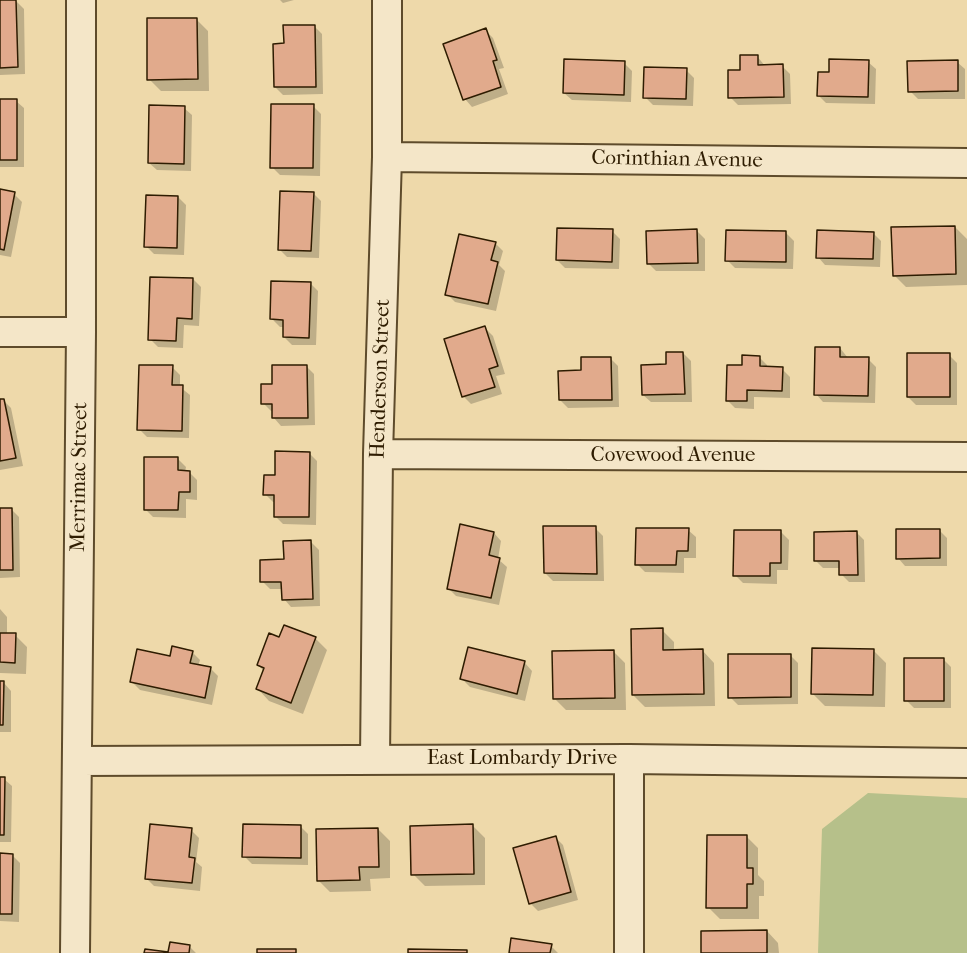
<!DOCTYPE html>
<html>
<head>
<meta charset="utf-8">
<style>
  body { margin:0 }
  canvas { display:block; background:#eed9aa }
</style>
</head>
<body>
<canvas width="967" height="953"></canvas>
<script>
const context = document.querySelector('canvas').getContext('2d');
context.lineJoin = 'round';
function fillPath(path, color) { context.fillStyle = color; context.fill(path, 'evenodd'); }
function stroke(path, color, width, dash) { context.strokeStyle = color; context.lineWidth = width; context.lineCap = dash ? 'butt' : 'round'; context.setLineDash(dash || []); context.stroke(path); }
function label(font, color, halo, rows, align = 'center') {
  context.font = font + ' "IM FELL French Canon",serif'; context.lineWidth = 6; context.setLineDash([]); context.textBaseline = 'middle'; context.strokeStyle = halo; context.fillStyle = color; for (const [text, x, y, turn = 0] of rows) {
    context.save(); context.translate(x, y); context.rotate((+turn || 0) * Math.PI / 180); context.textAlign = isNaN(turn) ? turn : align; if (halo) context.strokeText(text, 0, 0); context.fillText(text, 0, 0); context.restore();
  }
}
fillPath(new Path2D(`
  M868,793L967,798V953H818L822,829Z`), '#b6c08a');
fillPath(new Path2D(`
  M280,0H294L283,3Z
  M16,1L24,9L25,74L0,75V2Z
  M196,19L208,31L209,91H161L149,79Z
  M314,26L322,34L323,94L283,95L275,87L285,45Z
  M485,30L493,38L504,68L499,69L508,94L472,107L465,99Z
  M757,56L765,66H782L790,74L791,104L738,105L730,97L741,71Z
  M868,62L876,69L875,104L826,103L818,95L831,74Z
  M957,62L965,69V99H918L910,91Z
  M624,63L632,71L631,102L572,100L564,93Z
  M686,70L694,78L693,106L653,105L645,97Z
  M0,101H16L24,108V167H0Z
  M313,106L321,114L320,176L280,175L272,167Z
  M184,108L192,115L191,171L157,170L149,163Z
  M0,191L14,194L22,202L11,257L0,255Z
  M313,193L321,201L319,258L287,257L279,249Z
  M178,197L186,205L184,255L154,254L146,246Z
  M955,227L967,239V285L906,287L894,275Z
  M612,231L620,239L619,269L565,268L557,260Z
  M697,231L705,239V271H656L648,263Z
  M786,233L794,241L793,269L735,268L727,260Z
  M873,233L881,241L880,267L825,265L818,257Z
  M495,243L503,251L499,265L505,271L496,311L455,302L447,294Z
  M193,279L201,287L199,326L184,325L183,348L158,347L150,339Z
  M310,283L318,291L316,345H292L284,337V327H280L272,319Z
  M485,328L493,336L505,374L496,376L502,394L471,404L463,396Z
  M840,348L848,358L868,359L876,367L875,403L823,402L816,394Z
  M683,353L691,361L692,402H651L643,395L668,366Z
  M949,355L957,363V405H916L908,397Z
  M759,357L767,365V368L782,369L790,377V398L754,397V409L735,408L727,400L743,367Z
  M610,358L618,366L619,407L568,408L560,400Z
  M306,366L314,374L315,425L281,426L274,418L273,411H271L263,403L274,385Z
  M172,367L180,375V387L190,395L189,438L147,437L139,429Z
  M3,400L11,408L23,466L0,470V401Z
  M309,453L317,461L316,525L283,524L275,516L276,502H273L265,494L276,477Z
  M178,459L186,467L185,472H189L197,480V500L186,499V518L153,517L145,509Z
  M0,509H11L19,517L20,577L0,578Z
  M595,528L603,536L604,581H553L545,573Z
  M688,530L696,537V558H684V573L645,572L637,564Z
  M939,530L947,538V566H905L898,558Z
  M781,532L789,540L788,570H777V584L743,583L735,575Z
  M856,532L864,540L865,582H849L841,574L840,568H823L816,561Z
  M494,533L501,541L498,559L507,567L499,605L456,596L448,588Z
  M311,542L319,550L320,606L291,607L284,599L283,589H270L262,581Z
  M0,609L7,617V635H15L27,647L26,674L0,673Z
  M662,630L674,642V651H703L714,663L715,706L645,707L633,695Z
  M315,638L327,650L303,714L269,701L258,689L264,671L258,665L280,639Z
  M613,651L625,663L626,710H566L554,698Z
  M874,651L886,663L885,707L825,706L813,694Z
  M192,652L200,660L198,666L210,668L218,676L212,705L140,690L132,682L171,658Z
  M790,655L798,663V704L738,705L730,697Z
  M943,659L951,667V708H914L906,700Z
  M525,663L532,671L525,701L470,687L462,679Z
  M0,683H4L11,691V732H0Z
  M0,779H4L12,786L11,842H0Z
  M300,826L308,834V865L252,864L244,856Z
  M473,826L485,838V885L425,886L413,874Z
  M378,829L390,841V878L370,879L371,891L330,892L318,880Z
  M191,830L199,838L196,862L202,867L200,891L154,886L146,878Z
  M746,836L758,848V875L764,881V896H759V919H720L708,907Z
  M555,837L563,845L578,900L538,911L530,903Z
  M0,855H12L20,863L19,922L0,921Z
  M767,931L778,943L779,953H702Z
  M189,946L196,953H170Z
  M551,946L558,953H511Z`), '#0003');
const building = new Path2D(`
  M0,0H16L18,67L0,68Z
  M147,18H197L198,79L147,80Z
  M283,25H315L316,87H274L273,44L284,43Z
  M486,28L497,60L493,61L501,87L463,100L443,44Z
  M740,55H758V65L783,64L784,97L728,98V70H740Z
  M564,59L625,61L624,95L563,93Z
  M829,59L869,60L868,97L817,96L818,72H829Z
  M958,60V91L908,92L907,61Z
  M644,67L687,68L686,99L643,98Z
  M0,99H17V160H0Z
  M271,104H314L313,168H270Z
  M149,105L185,106L184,164L148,163Z
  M0,189L15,192L4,250L0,249Z
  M280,191L314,192L311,251L278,250Z
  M146,195L178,196L177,248L144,247Z
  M955,226L956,274L893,276L891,227Z
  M557,228L613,229L612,262L556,260Z
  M697,229L698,263L647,264L646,231Z
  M726,230L786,231V262L725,261Z
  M817,230L874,232L873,259L816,258Z
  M459,234L496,242L491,260L498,262L488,304L445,295Z
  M150,277L193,278L192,319L177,318L176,341L148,340Z
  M271,281L311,282L309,338L283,337V320L270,319Z
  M485,326L498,366L489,369L495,387L462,397L444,339Z
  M815,347H840V357H869L868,396L814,395Z
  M666,352H683L685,394L642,395L641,365L666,364Z
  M907,353H950V397H907Z
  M742,355L760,356V366L783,367L782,391L747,390V401H726L727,365H742Z
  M581,357H611L612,400H559L558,371L581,370Z
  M139,365H173L172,385H183L182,431L137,430Z
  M272,365H307L308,418H272V404H261V384H272Z
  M0,399H4L16,458L0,461Z
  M275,451L310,452L309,517H274V495H263L264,475H275Z
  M144,457H178V470L190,471V492H179L178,510H144Z
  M0,508H12L13,570H0Z
  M460,524L494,532L489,555L500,558L491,598L447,589Z
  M543,526H596L597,574L544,573Z
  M636,528H689L688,551H677L676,565H635Z
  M896,529H940V558L896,559Z
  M734,530H781V563H770V576H733Z
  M857,531L858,575H839V561H814V532Z
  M311,540L313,599L282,600L281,582H260V560L284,559L283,541Z
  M284,625L316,637L291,703L256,689L264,668L257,665L269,633L279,637Z
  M663,628V650L703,649L704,694L632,695L631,629Z
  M0,633H16L15,663L0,662Z
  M172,646L193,651L190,663L211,667L205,698L130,682L137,649L170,656Z
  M468,647L525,661L517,694L460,679Z
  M812,648L874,649L873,695L811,694Z
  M614,650L615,698L553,699L552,651Z
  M728,654H791V697L728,698Z
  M904,658H944V701H904Z
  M0,681H4L3,725H0Z
  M0,777H5L4,835H0Z
  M150,824L192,828L189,857L195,858L192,883L145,879Z
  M243,824L301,825V858L242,857Z
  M473,824L474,874L411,875L410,826Z
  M378,828L379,867H359L360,880L317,881L316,829Z
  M707,835H747V868H753V884H747V908H706Z
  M556,836L571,892L529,904L513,848Z
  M0,853L13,854L12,914H0Z
  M767,930V953H701V931Z
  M511,938L552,944L550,953H509Z
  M170,942L190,945L189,953H144L145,949L168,952Z
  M257,949H296V953H257Z
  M408,949L467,950V953H408Z`);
fillPath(building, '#e1aa8c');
stroke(building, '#2e1c01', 1.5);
const minor = new Path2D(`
  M387,157L967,163
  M0,332H81
  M378,454L967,457
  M375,759L378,454L387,157V0
  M629,759V953
  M77,761L629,759L967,763
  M75,953L81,332V0`);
stroke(minor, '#5e4b2b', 32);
stroke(minor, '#f4e6c8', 28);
label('21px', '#2e1c01', '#f4e6c8', [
  ["Corinthian Avenue",677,160,1],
  ["Henderson Street",381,379,-88],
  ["Covewood Avenue",673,456],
  ["Merrimac Street",80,477,-89],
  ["East Lombardy Drive",522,759]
]);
</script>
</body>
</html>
